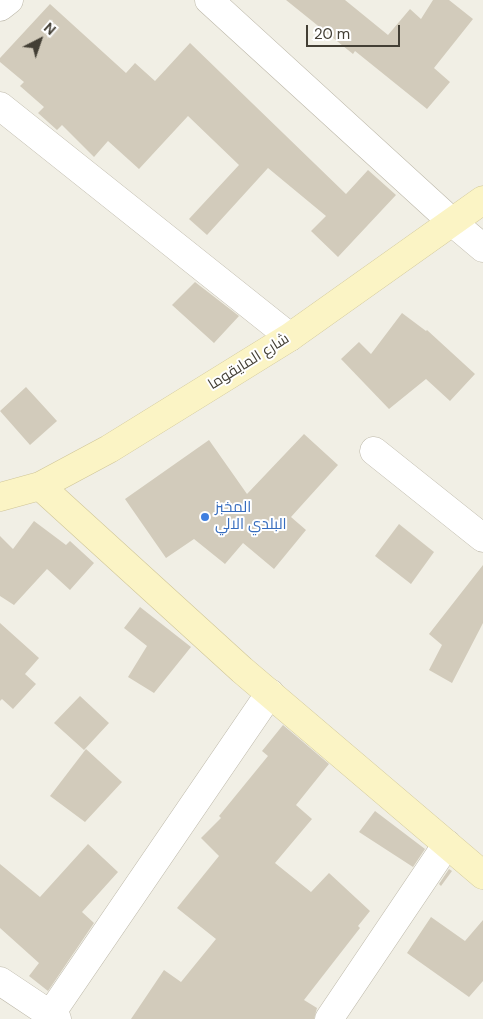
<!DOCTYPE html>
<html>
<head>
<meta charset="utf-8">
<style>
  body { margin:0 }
  #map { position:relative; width:483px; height:1019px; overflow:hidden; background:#f1efe5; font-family:"DM Sans",sans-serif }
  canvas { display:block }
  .north { position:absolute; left:15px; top:15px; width:50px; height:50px; -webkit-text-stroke:4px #fff; paint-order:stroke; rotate:41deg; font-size:14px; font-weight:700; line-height:20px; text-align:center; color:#433f35 }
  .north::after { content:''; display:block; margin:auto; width:18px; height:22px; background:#433f35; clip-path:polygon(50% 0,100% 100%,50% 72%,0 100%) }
  .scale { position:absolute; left:306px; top:25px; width:94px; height:22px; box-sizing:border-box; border:2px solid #433f35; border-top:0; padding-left:6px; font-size:15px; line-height:18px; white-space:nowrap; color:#433f35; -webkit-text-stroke:4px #fff; paint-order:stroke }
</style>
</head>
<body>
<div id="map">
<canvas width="483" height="1019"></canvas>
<div class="north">N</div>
<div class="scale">20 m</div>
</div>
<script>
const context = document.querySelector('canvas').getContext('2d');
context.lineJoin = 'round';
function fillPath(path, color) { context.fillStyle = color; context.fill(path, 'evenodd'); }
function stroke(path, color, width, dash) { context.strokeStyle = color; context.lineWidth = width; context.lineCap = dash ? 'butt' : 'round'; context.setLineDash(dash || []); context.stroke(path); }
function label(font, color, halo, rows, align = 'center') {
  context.font = font + ' "DM Sans",Cairo,sans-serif'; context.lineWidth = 4; context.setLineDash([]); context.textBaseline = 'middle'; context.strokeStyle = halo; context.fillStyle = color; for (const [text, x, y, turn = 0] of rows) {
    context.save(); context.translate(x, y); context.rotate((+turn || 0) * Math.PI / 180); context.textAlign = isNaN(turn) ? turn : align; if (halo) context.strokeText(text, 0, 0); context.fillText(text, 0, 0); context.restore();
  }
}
fillPath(new Path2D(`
  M286,0H345L388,35L410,9L421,19L433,0H449L473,19L434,68L450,82L427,109L355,51L353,54Z
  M50,4L126,73L135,63L155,81L190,43L346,194L368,170L396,195L338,257L311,231L326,216L268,168L207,235L189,219L239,165L188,116L139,169L108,141L94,157L62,125L57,130L38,113L44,107L20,86L24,82L0,62V58Z
  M195,282L239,316L214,343L172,305Z
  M402,313L426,331L427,330L475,374L450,401L426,379L389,409L341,359L359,342L371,354Z
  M26,387L57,421L30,445L0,411Z
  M304,434L338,465L291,517L306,530L274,569L243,543L225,564L194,539L166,558L125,499L209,440L247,494Z
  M34,521L66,545L70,541L94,563L70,590L47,569L14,605L0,596V536L13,549Z
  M399,524L434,552L411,584L375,556Z
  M483,565V623L452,683L429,670L442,645L429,634Z
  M140,607L191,647L154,693L128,677L147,646L124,628Z
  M0,623L39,658L25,674L36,684L13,709L2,699L0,701Z
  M80,696L109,723L84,750L54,723Z
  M283,725L329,764L296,805L312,819L275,863L311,892L329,873L370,911L358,926L360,928L304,1000L317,1008L314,1019H131L164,970L181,982L216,939L177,908L219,856L201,838L221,818L219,816L268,756L262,751Z
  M86,749L122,782L85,822L50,796Z
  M375,811L425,849L413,867L359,832Z
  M88,844L118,872L82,912L94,923L48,991L29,976L39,963L0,928V864L40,897Z
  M449,869L452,871L441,886L439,884Z
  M431,917L465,941L483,920V981L469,997L407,953Z`), '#d2cbbb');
const street = new Path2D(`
  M209,0L451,221L483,248
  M0,7L9,0
  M0,106L290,337
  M374,451L483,538
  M0,981L57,1019
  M50,1015L270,693
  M329,1019L447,844`);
const secondary = new Path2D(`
  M40,486L242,670L483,875
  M0,497L40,486L109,449L290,337L483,200`);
stroke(street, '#bcb7a8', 29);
stroke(secondary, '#cfc597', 29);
stroke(street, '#fff', 28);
stroke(secondary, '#fbf4c5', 28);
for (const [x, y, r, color] of [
  [205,517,5,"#3f7fe0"]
]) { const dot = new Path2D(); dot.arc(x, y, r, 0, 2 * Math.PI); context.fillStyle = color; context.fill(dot); stroke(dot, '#fff', 2); }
label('15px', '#433f35', '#fff', [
  ["شارع المايقوما",249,362,-32]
]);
label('15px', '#366cbe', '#fff', [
  ["المخبز",215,508],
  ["البلدي الالي",215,525]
], 'left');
</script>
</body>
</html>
